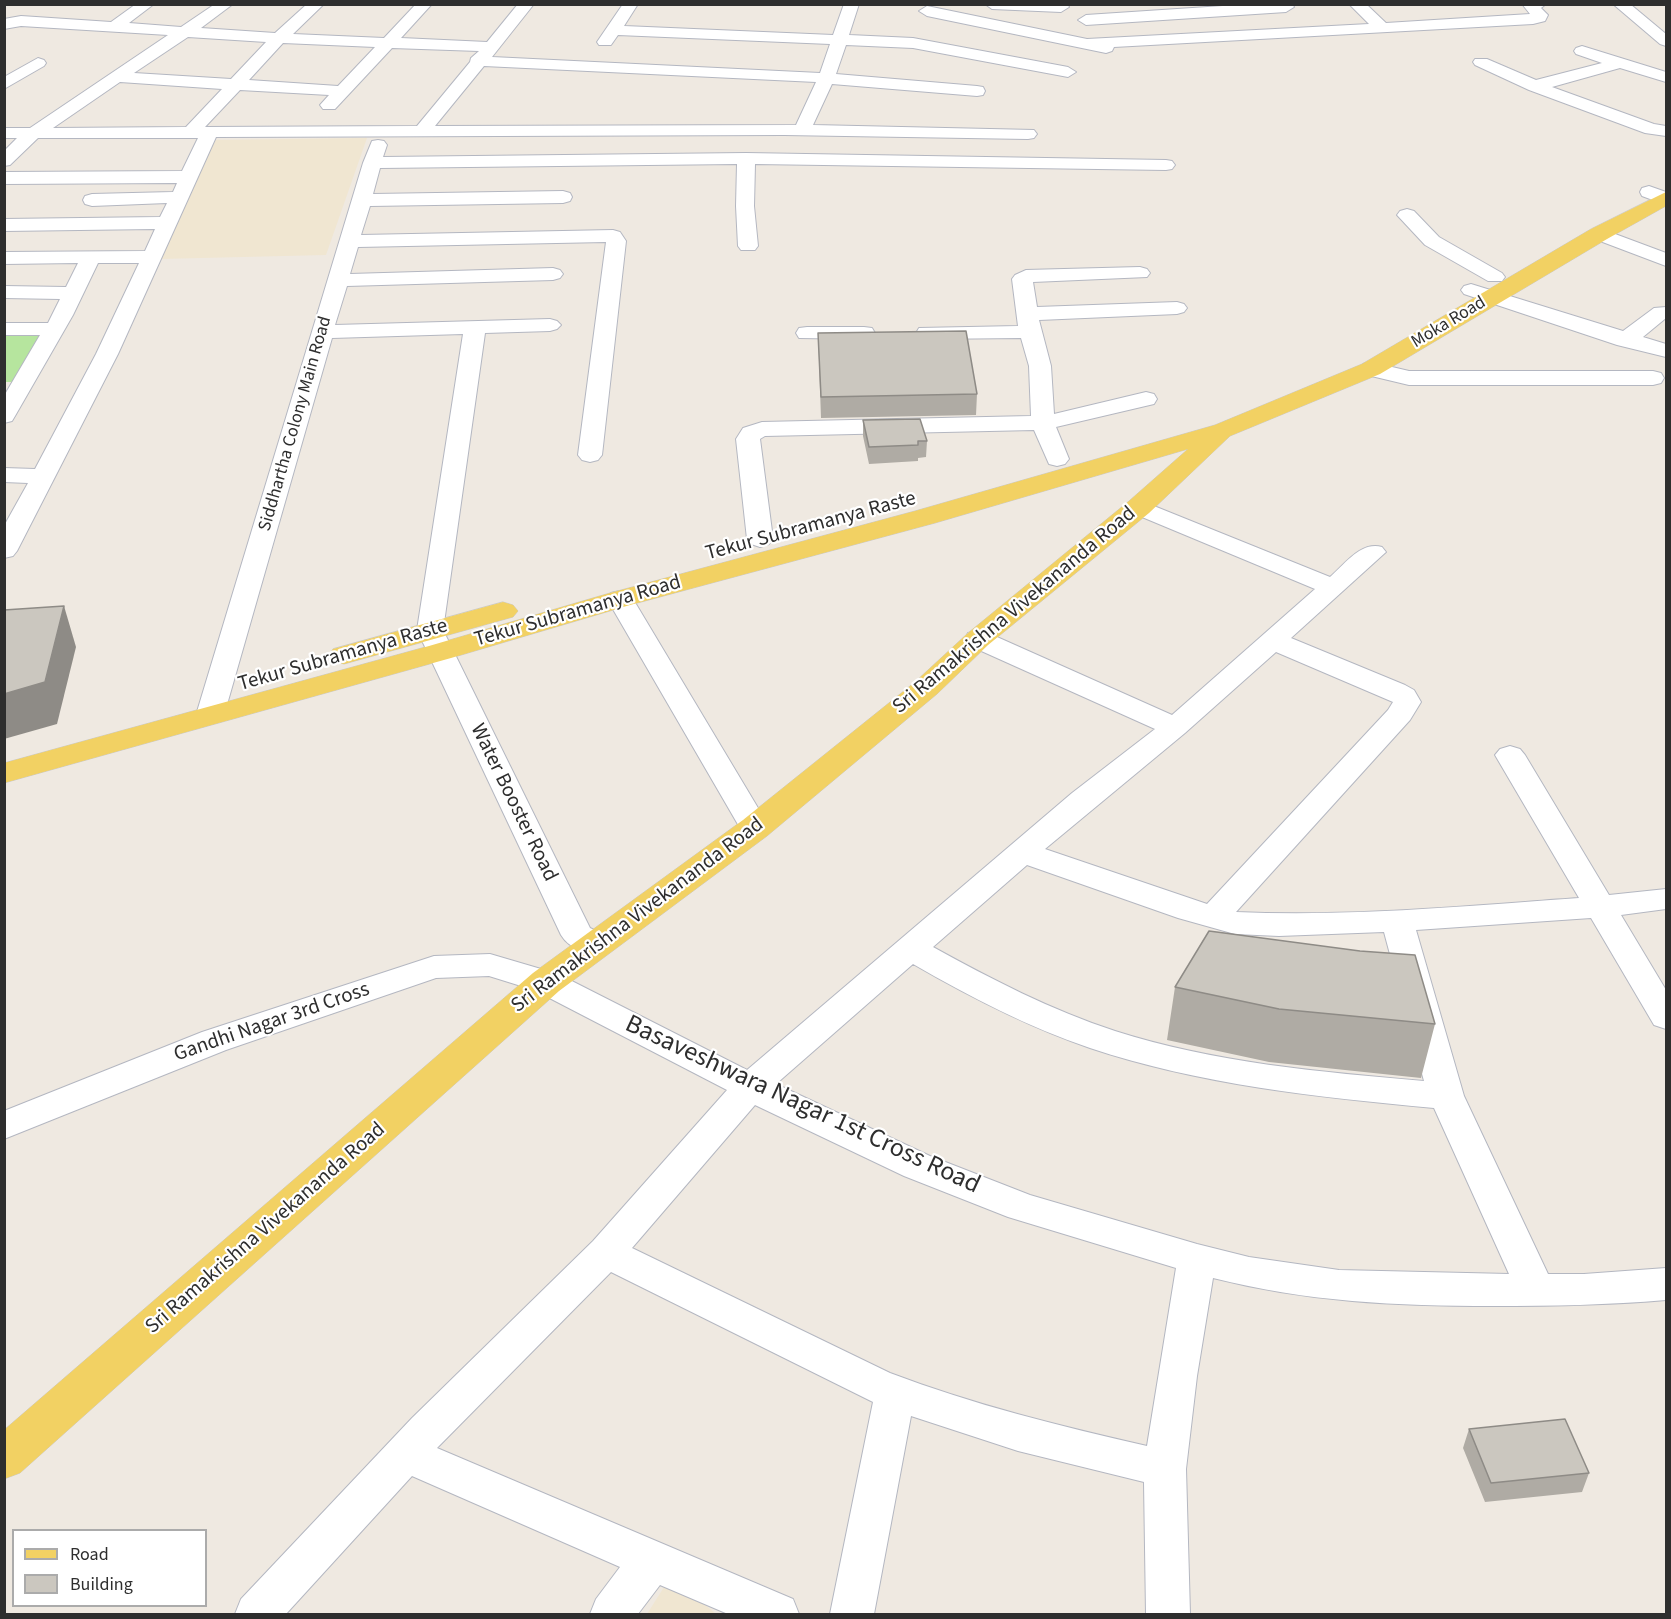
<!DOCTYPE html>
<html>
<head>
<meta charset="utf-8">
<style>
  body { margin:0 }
  #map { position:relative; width:1671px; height:1619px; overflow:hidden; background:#efe9e1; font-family:"Source Sans 3",sans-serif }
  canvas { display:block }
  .frame { position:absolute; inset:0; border:6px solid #2e2e2e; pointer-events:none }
  .legend { position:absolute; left:12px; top:1529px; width:195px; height:78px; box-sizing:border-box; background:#fff; border:2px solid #ababab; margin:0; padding:8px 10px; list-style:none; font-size:18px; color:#2e2e2e }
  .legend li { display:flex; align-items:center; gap:12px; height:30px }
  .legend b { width:30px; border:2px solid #ababab }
</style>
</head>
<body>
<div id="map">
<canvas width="1671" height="1619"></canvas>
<div class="frame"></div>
<ul class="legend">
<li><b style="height:8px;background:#f2d163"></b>Road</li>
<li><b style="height:16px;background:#cbc7bf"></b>Building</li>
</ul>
</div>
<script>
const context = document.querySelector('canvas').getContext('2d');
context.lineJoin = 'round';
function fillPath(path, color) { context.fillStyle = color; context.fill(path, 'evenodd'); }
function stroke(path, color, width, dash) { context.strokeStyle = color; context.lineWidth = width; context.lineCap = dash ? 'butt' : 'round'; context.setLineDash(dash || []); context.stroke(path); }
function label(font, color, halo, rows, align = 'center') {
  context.font = font + ' "Source Sans 3",sans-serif'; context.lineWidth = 4.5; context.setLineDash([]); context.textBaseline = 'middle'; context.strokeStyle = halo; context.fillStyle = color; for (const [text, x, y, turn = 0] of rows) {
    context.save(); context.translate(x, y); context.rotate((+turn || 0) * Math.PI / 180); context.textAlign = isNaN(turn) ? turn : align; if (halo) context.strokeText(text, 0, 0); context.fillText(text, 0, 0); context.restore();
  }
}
fillPath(new Path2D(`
  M367,138L326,255L160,259L212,140Z
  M671,1576L716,1614H647Z`), '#f0e6d1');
fillPath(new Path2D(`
  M49,330L19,382H5L4,331Z`), '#b6e59e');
const minor = new Path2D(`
  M136,4H154L129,23L181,27L215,4H233L201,28L275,33L307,4H324L293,34L384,38L416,4H432L401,38L487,42L518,4H534L492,57L820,73L830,44L618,35L611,45H599L597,42L623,4H638L624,26L833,35L844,4H859L849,35L913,38L1068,67L1076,72L1068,77L913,48L846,45L836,74L977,86L983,87L985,91L983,95L977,96L832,84L813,125L1034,130L1037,134L1034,138L1028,139L784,135L216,137L118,354L17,551L13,556L4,558V526L28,483L4,482V468L35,469L96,354L139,263H98L73,315L15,416L12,421L4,423V396L40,335H4V323H48L60,299L4,298V286L66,287L78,263L4,264V252L145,251L155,229L4,231V219L160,217L167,203L92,206L85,204L83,200L85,196L92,194L173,192L177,183L4,184V172L182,171L198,138H38L10,165L4,166V151L17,138H4V128H30L168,35L21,26L4,29V19L21,16L111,22ZM188,37L266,42L231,79L134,73ZM283,43L375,47L338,86L249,80ZM392,48L479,51L471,58L470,62L417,126L205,127L240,90L329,95L320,105L323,109H335ZM484,66L816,82L796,125L435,126ZM120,82L222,89L186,127L53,128Z
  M985,4H1067L1069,7L1061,12L992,9Z
  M1253,4H1292L1294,7L1286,12L1086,25L1078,20L1086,15Z
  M1349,4H1366L1386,23L1530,14L1522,4H1546L1541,8L1548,15L1545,21L1533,24L1114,47L1112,51L1106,53L927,16L919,11L927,6L1087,39L1369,24Z
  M1613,4H1630L1666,34V46L1660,44Z
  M1582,46L1666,72V82L1620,68L1552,87L1654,124L1666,126V136L1645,133L1529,90L1475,65L1473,62L1475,59H1487L1536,80L1602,63L1576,54L1574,51L1576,48Z
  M38,58L44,60L46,63L44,66L4,89V77Z
  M378,140L384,141L387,145L383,157L746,153L1166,160L1172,161L1175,165L1172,169L1166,170L755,164L754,206L758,246L755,250H741L738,246L736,206L737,164L380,168L373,194L563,191L570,193L572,197L570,201L563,203L370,206L361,235L613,230L620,232L626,241L602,455L598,460L590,462L582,460L578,455L606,242L358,247L350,274L553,268L560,270L563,274L560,278L553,280L347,286L335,325L550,319L557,321L561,325L557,329L550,331L485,333L443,630L590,928L607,936L612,944L607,952C591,956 570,950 561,935L417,630L463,334L332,338L224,715L220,721L210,723L200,721L196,715L363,163L372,141Z
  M1649,186L1666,192V205L1642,196L1640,192L1642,188Z
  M1407,209L1414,211L1439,237L1502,273L1505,277L1502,281H1488L1425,245L1397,215L1400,211Z
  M1599,228L1666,253V266L1592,238L1589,234L1592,230Z
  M1140,267L1147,269L1150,273L1147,277L1033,282L1037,307L1177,302L1184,304L1187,308L1184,312L1177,314L1039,320L1051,366L1054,414L1146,392L1154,394L1157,399L1154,404L1056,427L1069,459L1065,464L1057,466L1049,464L1034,430L765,436L760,439L773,539L769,544L760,547L751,544L747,539L736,439L743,428L762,422L1031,416L1029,366L1021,338L927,339L919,338L916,333L919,328L1018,326L1012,279L1015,275L1026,270Z
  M1471,284L1623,331L1654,308L1666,307V318L1643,337L1666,344V357L1617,345L1464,294L1461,290L1464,286Z
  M807,327H864L872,328L875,333L872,338L864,339L799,338L796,333L799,328Z
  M1371,362L1409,371H1653L1661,373L1664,378L1661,383L1653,385H1409L1363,374L1360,369L1363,364Z
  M1139,500L1330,577C1345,564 1361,541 1382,547L1386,552L1291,638L1405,685L1414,690L1421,702L1410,720L1236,912C1351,917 1465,906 1579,898L1495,755L1500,749L1510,746L1520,749L1525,755L1609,895L1666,889V909L1621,915L1666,990V1029L1654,1025L1591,918L1416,930L1464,1096L1548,1274H1584L1666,1268V1300C1609,1305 1551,1306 1493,1306C1396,1306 1308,1302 1213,1278L1197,1376L1186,1469L1190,1614H1146L1144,1482L1018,1451L911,1416L874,1614H830L873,1402L611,1272L437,1448L793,1599L799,1614H728L660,1585L638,1614H590L596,1599L620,1567L412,1476L286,1614H235L241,1599L412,1418L593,1241L727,1090L534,990L489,976L436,978L226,1050L4,1139V1111L202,1032L434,956L490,954L558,974L747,1070L1072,793L1155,729L968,645L965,639L968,633L978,631L988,633L1172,715L1315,589L1130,512L1127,507L1130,502ZM1276,652L1393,702L1388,710L1207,904L1045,849L1185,733ZM1027,865L1178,918L1235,934L1279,936L1384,932L1424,1081C1321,1072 1215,1063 1115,1031C1051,1010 991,979 933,947ZM913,964C970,997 1028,1027 1090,1048C1201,1085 1317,1097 1434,1108L1509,1274L1339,1270L1249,1257L1197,1244L1030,1195L930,1156L776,1084ZM755,1105L904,1176L1008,1217L1176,1268L1147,1446C1060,1426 974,1405 890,1373L632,1248Z
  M620,591L629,593L633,599L770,828L766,835L755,838L744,835L740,828L607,599L611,593Z`);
const major = new Path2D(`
  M1666,192V206L1607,239L1380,374L1230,436L1149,513L988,645L937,694L767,836L559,991L20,1473L4,1479V1430L533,973L743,820L915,682L968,633L1129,501L1188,449L935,523L630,605L451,658L4,783V763L429,646L610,593L915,511L1215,425L1362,364L1591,229Z
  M503,602L513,605L518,611L513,617L344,664L333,661L329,655L333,649Z`);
stroke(minor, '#b4b7c1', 2);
stroke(major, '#c9c9c9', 1);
fillPath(minor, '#fff');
fillPath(major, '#f2d163');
fillPath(new Path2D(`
  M818,333L977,394L976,415L821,418Z
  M863,420L927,441L926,457L918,458V461L869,464L863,436Z
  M1175,987L1435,1024L1421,1078L1269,1062L1167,1040Z
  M1469,1429L1589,1473L1582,1492L1485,1502L1463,1448Z`), '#afaba4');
fillPath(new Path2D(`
  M64,606L76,647L57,724L4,739V694Z`), '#8e8b86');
const building = new Path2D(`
  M966,331L977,394L821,397L818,333Z
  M920,419L927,441H918V445L869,447L863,420Z
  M64,606L45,682L4,694V610Z
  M1209,931L1360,951L1415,955L1435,1024L1279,1009L1175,987Z
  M1565,1419L1589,1473L1491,1483L1469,1429Z`);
fillPath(building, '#cbc7bf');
stroke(building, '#8e8b86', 1.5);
label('18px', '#2e2e2e', '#fff', [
  ["Moka Road",1449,323,-31],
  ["Siddhartha Colony Main Road",296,424,-74]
]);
label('21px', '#2e2e2e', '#fff', [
  ["Tekur Subramanya Raste",811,527,-15],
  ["Sri Ramakrishna Vivekananda Road",1015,611,-40],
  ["Tekur Subramanya Road",578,612,-16],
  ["Tekur Subramanya Raste",343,656,-16],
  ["Water Booster Road",513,803,64],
  ["Sri Ramakrishna Vivekananda Road",638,916,-37],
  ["Gandhi Nagar 3rd Cross",272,1023,-19],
  ["Sri Ramakrishna Vivekananda Road",266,1229,-41]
]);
label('26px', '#2e2e2e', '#fff', [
  ["Basaveshwara Nagar 1st Cross Road",802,1106,25]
]);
</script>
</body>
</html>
